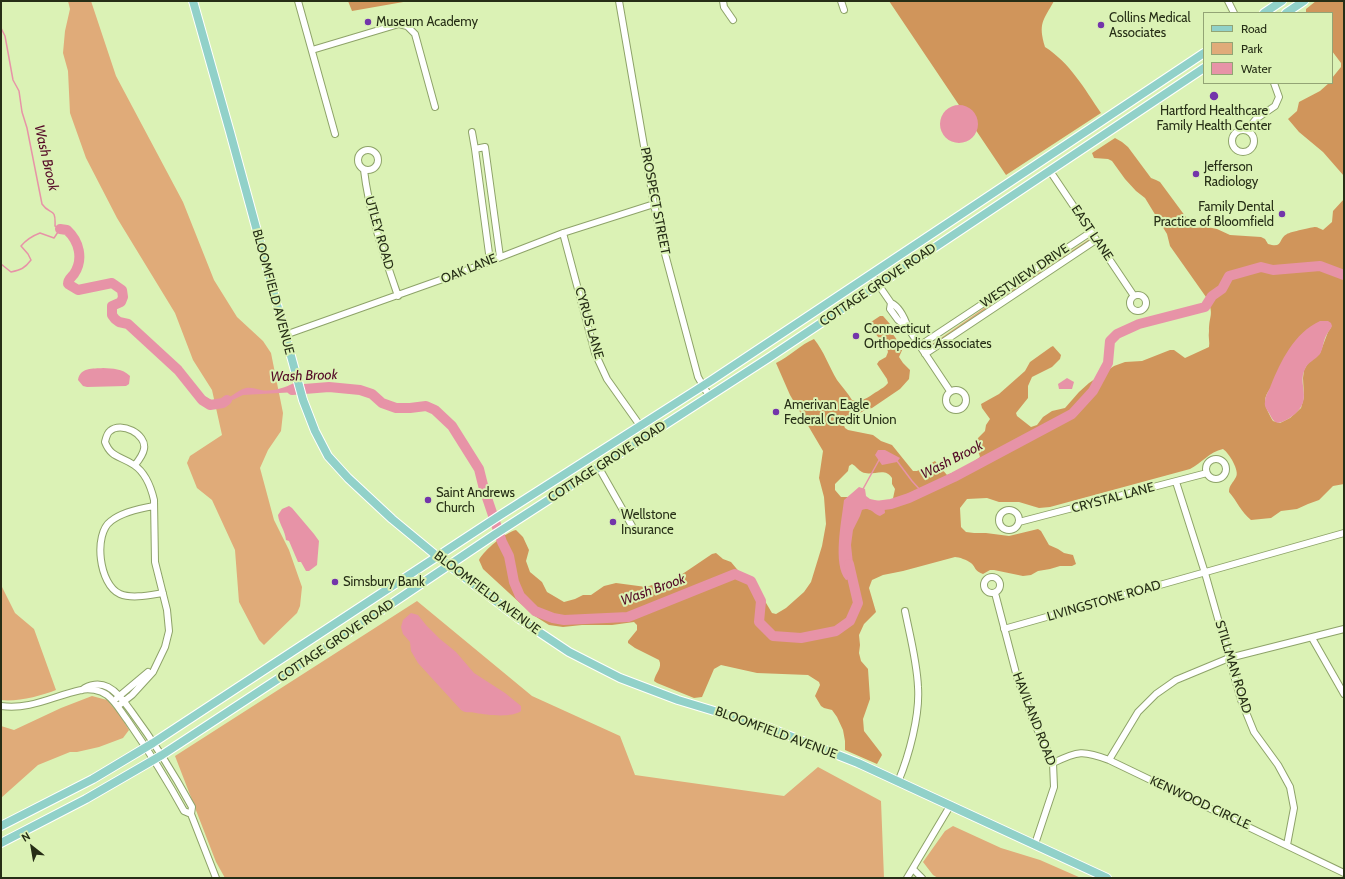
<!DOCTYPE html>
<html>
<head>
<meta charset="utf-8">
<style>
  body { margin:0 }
  #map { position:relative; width:1345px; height:879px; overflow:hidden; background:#dbf2b5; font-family:Cabin,sans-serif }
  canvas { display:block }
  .frame { position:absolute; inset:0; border:2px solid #262e16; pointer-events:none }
  .legend { position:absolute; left:1203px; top:12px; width:130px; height:72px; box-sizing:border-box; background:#dbf2b5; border:1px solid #93a475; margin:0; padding:5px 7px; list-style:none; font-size:12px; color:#262e16 }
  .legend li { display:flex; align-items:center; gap:8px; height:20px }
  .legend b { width:20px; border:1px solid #93a475 }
  .north { position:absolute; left:12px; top:827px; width:40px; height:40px; -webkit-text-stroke:3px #dbf2b5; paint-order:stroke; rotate:329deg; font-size:11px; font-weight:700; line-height:16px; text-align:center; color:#262e16 }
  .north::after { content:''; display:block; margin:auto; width:14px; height:18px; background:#262e16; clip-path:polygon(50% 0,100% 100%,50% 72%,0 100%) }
</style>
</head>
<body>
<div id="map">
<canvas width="1345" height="879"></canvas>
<div class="frame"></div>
<ul class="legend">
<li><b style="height:5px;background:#91d1c9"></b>Road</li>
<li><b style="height:11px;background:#e0ab79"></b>Park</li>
<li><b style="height:11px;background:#e793a7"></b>Water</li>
</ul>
<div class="north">N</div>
</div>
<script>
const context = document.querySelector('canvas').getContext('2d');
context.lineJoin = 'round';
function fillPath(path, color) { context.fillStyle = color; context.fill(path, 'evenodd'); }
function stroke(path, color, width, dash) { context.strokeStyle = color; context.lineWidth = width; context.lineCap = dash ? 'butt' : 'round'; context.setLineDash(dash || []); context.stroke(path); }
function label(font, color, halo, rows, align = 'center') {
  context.font = font + ' Cabin,sans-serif'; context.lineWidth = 4; context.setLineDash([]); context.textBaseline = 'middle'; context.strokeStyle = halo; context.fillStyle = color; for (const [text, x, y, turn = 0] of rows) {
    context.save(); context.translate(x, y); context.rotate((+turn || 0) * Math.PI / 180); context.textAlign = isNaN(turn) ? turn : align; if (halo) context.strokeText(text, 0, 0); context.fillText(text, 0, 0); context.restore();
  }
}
fillPath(new Path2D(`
  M68,1H91L116,76L183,202L214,280L237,317L263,341L271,353L283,413L281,431L268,450L260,468L274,520L289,550L302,587L300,606L297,613L264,645L259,640L239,602L235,550L212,500L197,488L187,463L190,456L222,435L212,390L193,360L175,313L117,218L86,158L70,113L68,71L63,53L65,31L70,9Z
  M1091,239L1092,241L1005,297V295L1088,240Z
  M990,304L993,306L929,348L928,347Z
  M1,585L15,613L34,629L56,690C41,696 17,702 1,700Z
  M417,601L532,696L620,736L635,775L784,796L818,767L881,801L884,878H225L216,862L175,756Z
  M92,696L107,700L120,715L129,730L123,738L99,747L77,752H70L38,765L1,798V726L14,730L61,708Z
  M953,826L1001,848L1040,860L1081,878H938L933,875L923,862L945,831Z`), '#e0ab79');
fillPath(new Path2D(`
  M348,1H409L352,11Z
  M889,1H1054C1043,21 1038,23 1045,47C1070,63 1084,88 1101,113L1006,175Z
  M1316,1H1344V176L1323,152L1299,132L1288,119L1297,111L1299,102L1320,91L1329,83H1332V78L1341,67V63L1332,51V13H1306V9Z
  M1115,138L1122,142L1128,147L1151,178L1156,180L1160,182L1191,224L1195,228L1207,227L1217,229L1230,235L1261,237L1265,239L1268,244C1284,249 1278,238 1287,234C1290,232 1313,227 1315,227C1318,227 1320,229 1323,230L1332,222L1333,211L1344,199V484L1333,486L1319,500L1308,504L1297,509L1281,511L1271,518L1251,520C1241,512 1237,501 1229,492C1229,485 1233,483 1236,477C1240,471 1229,453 1223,449C1209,452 1202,463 1190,469L1050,507L1039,508L1019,502H999L987,498L967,499L960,508L961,527L966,532L974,533H986L1009,536L1038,529L1041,531L1049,545L1058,549L1064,553L1073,555L1076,564L1072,566H1060L1050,569L1038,571L1031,575L1023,576L994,570H990L983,574C974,571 976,567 971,563C967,560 959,557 955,557L903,571L883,575L872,580L869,588L876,612L864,624L859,635L860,645L859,653L861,661L868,669L870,699L863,719L864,731L881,753L882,755L877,764L845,750V741L843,730L837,717L832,710L824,708L821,706L815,696L820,685L819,682L808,675L757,673L721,665L714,669L702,697L694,698L657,683L654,681C655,673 663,668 659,660L635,648L628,643V641L637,630V625L634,622L612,625H582L563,627L549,625L533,615L483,569L479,560C484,550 506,532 516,530L523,537L529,550L526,561L530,572L542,582L547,592L564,602L575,599L583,595H591L604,586L616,583L646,587L658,583L667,582L675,579L712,554L716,553L723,559L731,562L746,580L756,586L772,613L776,614L786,608L804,592L811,582L822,546L826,524L824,497L819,478L823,451L790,395L776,363C790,356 800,345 814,339C824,351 829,367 837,380C842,387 848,393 852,400C863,403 869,396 878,391C882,388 885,387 888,383L887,379L877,364L879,361L886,357L888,352L887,348L870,327L868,324L880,316H883L890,324L892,333L903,348L899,357L903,363L910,370L909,379L900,389L872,408L865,410L855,416H848L842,421L845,428L848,430L873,435L881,441L892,445L913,471H917L935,461L947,475L966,467L980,457L975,441L985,431L986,425L990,419L982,408L981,404L999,394L1025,371L1030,362L1051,347L1053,346L1061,355L1060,359L1052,367L1032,377L1028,386V398L1016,413L1017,416L1031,427L1037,425L1043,417L1052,411L1065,408L1079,392L1089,383L1114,366L1125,362L1142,361L1170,350H1174L1185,358L1209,347C1210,342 1208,337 1209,331C1209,314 1215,315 1206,297L1170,246L1167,234L1145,198L1136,191L1125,179L1112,161L1108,159L1094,158L1092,153ZM1332,326L1328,332L1320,353L1308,363L1304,370L1303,378L1304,397L1301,408L1290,418L1280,423L1273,421C1266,408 1261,401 1270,389ZM852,464C856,466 858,470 862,472C872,477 885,466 892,478V484L895,489L892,503L879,504L865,497H841L835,490V484L848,471L849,466Z`), '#d0955b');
fillPath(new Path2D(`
  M940 124a19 19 0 1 1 38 0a19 19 0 1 1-38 0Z
  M1320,321H1328L1331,323L1332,326C1330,330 1328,332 1326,336C1323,342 1323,349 1320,354C1315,360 1308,362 1305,369C1297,385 1313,398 1295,414C1291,417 1287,420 1282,422C1275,425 1272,419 1269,413C1267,410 1264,406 1265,402C1265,395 1269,391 1271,385C1281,361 1294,333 1320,321Z
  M103,368C113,369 122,368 130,376L129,384L126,386L87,387L83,386L78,380C80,367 93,369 103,368Z
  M1067,378L1074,382L1072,389H1059L1058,384Z
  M294,383L297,392L243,395L222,405L203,402L190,391L195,387C200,393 207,399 215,401C224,404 237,390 246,388C251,387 256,389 261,390C272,392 284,388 294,383Z
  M878,450H885L900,458L897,462L882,465L875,455Z
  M859,487L865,489L866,496L870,499L884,502L885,513L880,516C873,514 871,506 862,510L860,516L853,530L851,545L854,573L850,579L846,580C832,565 842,519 844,500Z
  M289,506L292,508L314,534L319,541L317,565L309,571H306L301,562H298L289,541L286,540C285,530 279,524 278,515L282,509Z
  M411,613L418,615L426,625L440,639L456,652L474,673L505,693L521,706V711C512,718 487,715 476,713C470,711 467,714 461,710L418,663L411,651L410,642L403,634L401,627L403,620Z`), '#e793a7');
stroke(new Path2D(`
  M1,28L5,36L13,80L19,91L22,112L27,128L42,204C50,216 56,206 55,226L60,229L54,238L40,233C32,236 26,240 21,246L28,254L31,260C25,268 21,270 11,272L1,264
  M897,461L912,481L922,492
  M863,489L879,460`), '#e793a7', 1.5);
stroke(new Path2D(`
  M60,229L67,230C79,241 84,259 74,274C71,278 68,279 68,284L78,290L112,283L122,290L123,297L121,302L112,306V315L115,319L119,322L128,324L178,370L202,400L210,405L223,403L227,400
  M292,390L329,387L360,390L372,394L382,403L396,408H410L426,406L435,410L452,426L479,469L484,489L502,542L509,556L514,582L520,596L535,611L553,618L564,620L628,617L735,574L751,581L761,601L759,622L773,636L801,638L836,631L850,621L858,603L849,564
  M871,505L876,506L891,504L909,498L954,477L1072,414L1093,391L1108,363L1110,341L1117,334L1139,324L1205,307L1212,296L1222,289L1229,276L1261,267L1273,270L1320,266L1344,275`), '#e793a7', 10);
const minor = new Path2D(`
  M298,1L335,134
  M619,1L654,204L664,250L698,377L709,396
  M723,1L724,7L733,20
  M841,1L844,10
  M1228,1L1234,13
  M312,50L399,24L407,26L415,34L435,107
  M1247,130L1256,119L1275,106L1279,97L1274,83
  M1232 141a11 11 0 1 1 22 0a11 11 0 1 1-22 0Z
  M472,132L475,149
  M358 160a10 10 0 1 1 20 0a10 10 0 1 1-20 0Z
  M364,170C369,213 384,255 398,296
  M1050,171L1134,296
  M563,233L595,353L607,379L641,427
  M490,261L475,149L485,147L500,257
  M871,274L891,303C900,307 905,319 908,328
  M1130 303a8 8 0 1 1 16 0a8 8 0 1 1-16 0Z
  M891,303L890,309L898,320L908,328L950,391
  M285,335L457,274L563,233L654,204
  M919,346L1091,232
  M925,354L1096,240
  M946 400a10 10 0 1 1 20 0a10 10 0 1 1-20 0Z
  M1206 469a10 10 0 1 1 20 0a10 10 0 1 1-20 0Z
  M599,468L632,526
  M1176,482L1205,573L1241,700L1254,732L1278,765L1290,787L1294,808L1287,845
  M154,506C142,508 121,513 111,521C93,534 99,585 120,594C132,599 150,595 163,593
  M999 520a10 10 0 1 1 20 0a10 10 0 1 1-20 0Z
  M1019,522L1207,473
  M984 585a8 8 0 1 1 16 0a8 8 0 1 1-16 0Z
  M995,593L1017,677L1034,722L1053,763L1054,787L1035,844
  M1004,629L1344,533
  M1312,638L1344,694
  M82,690C89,684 100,683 108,687C118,692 125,703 131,711C154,742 174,774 192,807L191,814L216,878
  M117,698L148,672
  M1,706C31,710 53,696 81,690C89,688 100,690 107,695C116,702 121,712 128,721C148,750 167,780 184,811L191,814
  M118,706L132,695L153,672L165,647L169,631L167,610L155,562L154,500C151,487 146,473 134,465C121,456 111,458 105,442C106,438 107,433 110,431C121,421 147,434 144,449C143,455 139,460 135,465
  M1109,760L1138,712L1156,694L1176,680L1229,658L1344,629
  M1053,763C1078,751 1083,750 1109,760L1344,873
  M898,782C909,756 920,715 918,687C917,662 910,636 905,611
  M913,869L922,878
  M907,878L950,806`);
const major = new Path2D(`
  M193,1L230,132L303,400L315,431L328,456L348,478L392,519L438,557L518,618L569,652L620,678L678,700L767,727L858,763L1107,878
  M1264,13L1282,1
  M1286,13L1304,1
  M1,826L93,779L153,743L499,516L712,380L1204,53
  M1,843L86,799L162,755L333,643L494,535L770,357L1204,68`);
stroke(minor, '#8ea369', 8);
stroke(major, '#fff', 10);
stroke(minor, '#fff', 6);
stroke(major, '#91d1c9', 8);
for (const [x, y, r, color] of [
  [368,22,4,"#7335aa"],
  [1101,25,4,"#7335aa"],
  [1214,96,5,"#7335aa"],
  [1196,174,4,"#7335aa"],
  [1282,214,4,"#7335aa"],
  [856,336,4,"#7335aa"],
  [776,412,4,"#7335aa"],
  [428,500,4,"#7335aa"],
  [613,522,4,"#7335aa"],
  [335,582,4,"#7335aa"]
]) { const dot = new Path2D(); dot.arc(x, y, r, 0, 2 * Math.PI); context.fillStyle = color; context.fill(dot); stroke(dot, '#dbf2b5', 1.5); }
label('13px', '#262e16', '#dbf2b5', [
  ["Collins Medical",1109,18],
  ["Associates",1109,33],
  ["Museum Academy",376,22],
  ["Hartford Healthcare",1214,111,"center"],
  ["Family Health Center",1214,126,"center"],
  ["Jefferson",1204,167],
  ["Radiology",1204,182],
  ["Family Dental",1274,207,"right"],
  ["Practice of Bloomfield",1274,222,"right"],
  ["Connecticut",864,329],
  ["Orthopedics Associates",864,344],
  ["Amerivan Eagle",784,405],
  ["Federal Credit Union",784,420],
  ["Saint Andrews",436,493],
  ["Church",436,508],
  ["Wellstone",621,515],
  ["Insurance",621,530],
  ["Simsbury Bank",343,582]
], 'left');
label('13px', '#262e16', '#dbf2b5', [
  ["PROSPECT STREET",655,201,79],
  ["UTLEY ROAD",379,233,74],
  ["EAST LANE",1092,233,56],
  ["OAK LANE",469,269,-22],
  ["WESTVIEW DRIVE",1025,276,-34],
  ["COTTAGE GROVE ROAD",878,285,-34],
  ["BLOOMFIELD AVENUE",273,292,75],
  ["CYRUS LANE",589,323,74],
  ["COTTAGE GROVE ROAD",607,462,-33],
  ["CRYSTAL LANE",1113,498,-15],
  ["BLOOMFIELD AVENUE",487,593,37],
  ["LIVINGSTONE ROAD",1104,601,-16],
  ["COTTAGE GROVE ROAD",336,641,-34],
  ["STILLMAN ROAD",1233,667,73],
  ["HAVILAND ROAD",1034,719,69],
  ["BLOOMFIELD AVENUE",776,733,20],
  ["KENWOOD CIRCLE",1200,803,25]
]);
label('italic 14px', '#550b27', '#dbf2b5', [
  ["Wash Brook",46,158,77],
  ["Wash Brook",304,376,-2],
  ["Wash Brook",952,460,-27],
  ["Wash Brook",653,590,-20]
]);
</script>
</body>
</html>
